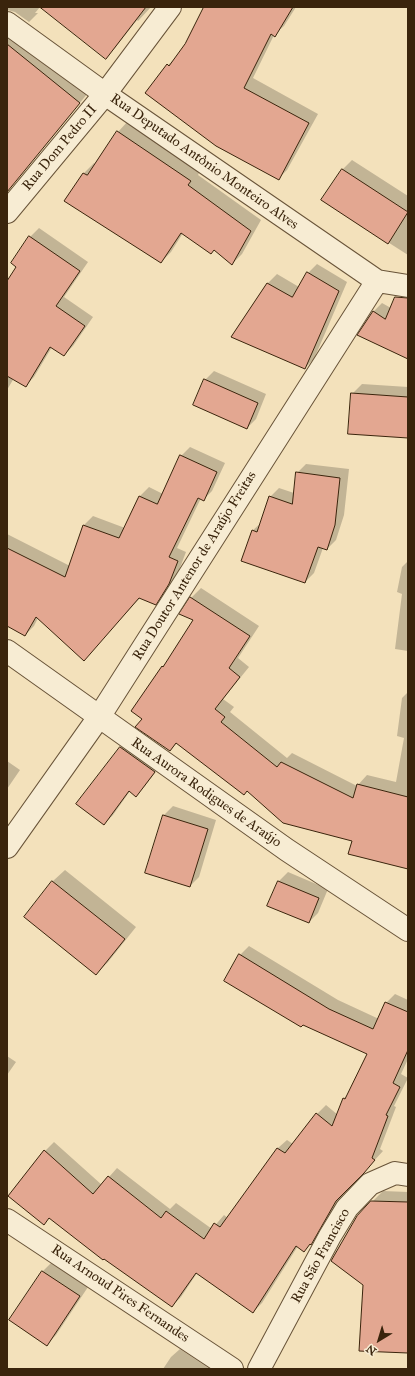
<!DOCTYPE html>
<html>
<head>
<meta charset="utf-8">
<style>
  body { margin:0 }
  #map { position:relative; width:415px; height:1376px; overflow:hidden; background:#f3e1bb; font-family:"IM FELL Great Primer",serif }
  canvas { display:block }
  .frame { position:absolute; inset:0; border:8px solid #3a240c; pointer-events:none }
  .north { position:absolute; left:359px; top:1320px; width:40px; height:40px; -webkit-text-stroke:3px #f7ecd3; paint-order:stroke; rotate:218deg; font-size:11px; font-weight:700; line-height:16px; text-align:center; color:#3a240c }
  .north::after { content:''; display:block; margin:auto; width:14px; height:18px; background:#3a240c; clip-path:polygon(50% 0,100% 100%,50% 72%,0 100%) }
</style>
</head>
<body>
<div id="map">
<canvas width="415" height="1376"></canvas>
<div class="frame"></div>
<div class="north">N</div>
</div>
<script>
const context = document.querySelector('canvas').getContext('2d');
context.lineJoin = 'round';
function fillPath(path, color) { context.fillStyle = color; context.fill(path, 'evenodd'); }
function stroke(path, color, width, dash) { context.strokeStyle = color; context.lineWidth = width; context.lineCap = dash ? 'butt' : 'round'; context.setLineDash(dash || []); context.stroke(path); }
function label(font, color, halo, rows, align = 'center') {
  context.font = font + ' "IM FELL Great Primer",serif'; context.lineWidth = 3; context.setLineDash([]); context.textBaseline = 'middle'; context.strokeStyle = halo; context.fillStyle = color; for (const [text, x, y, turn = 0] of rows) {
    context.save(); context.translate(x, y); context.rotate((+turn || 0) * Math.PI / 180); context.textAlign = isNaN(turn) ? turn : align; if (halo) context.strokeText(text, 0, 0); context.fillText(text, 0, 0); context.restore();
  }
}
fillPath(new Path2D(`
  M7,7H40L35,13H38L42,7H151L138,21L137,20L115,48L106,57L42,7L38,13L29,22L15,12L7,10Z
  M207,7H296L284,26L274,35L253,78L318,114L287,170L278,179L168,65L178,56Z
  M7,21L88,93L18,178L9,188L7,186Z
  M128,121L200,171L198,175L261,220L242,254L232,264L214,250L183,233L171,252L161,262L84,173L94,163L95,164L118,132Z
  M352,160L408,196V255L322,200L342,170Z
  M39,228L88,262L64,297L93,317L73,346L64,355L52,347L34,377L25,386L14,378L7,390V283L18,267L30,237Z
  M317,264L347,282L314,359L305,368L232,337L268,283L277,274L299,287L308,273Z
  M408,301V357L373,312L382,303L391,308Z
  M214,371L266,394L256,419L247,428L205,380Z
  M362,384L408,387V437L352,394Z
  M190,447L225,463L212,491L203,500L201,498L177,548L186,552L178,573L164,595L155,604L140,598L84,659L38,618L34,626L25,635L7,625V534L70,566L84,525L93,516L125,528L140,496L149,487L163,494L181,456Z
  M306,464L349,469L344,515L336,540L327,549L323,548L314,573L305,582L252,531L262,522L270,497L279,488L294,493L297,473Z
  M408,561V651L395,649L402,594L397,592L402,567Z
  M201,588L259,626L238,658L249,667L223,699L234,707L230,712L287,758L292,753L357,786L367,775L396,782L404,738L397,736L402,698L408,692V868L247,790L178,742L170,750L143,718L132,711L163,666L168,662L195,619L191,598Z
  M130,738L163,762L145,786L136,795L130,791L113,815L104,824L78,804L121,747Z
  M7,761L20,770L7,789Z
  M173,806L216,820L199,877L190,886L164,815Z
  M65,870L136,927L108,962L96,974L25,916L53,881Z
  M288,872L328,889L318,913L309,922L279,881Z
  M249,946L338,1000L379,1019L386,1003L395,994L408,1000V1059L401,1074L408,1078L394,1106L396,1107L380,1149L383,1151L372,1163L345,1191L320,1235L304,1250L298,1246L262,1303L253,1312L197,1273L181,1297L172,1306L50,1217L44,1223L10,1195L45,1151L54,1142L102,1185L117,1168L170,1209L176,1203L212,1229L224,1215L228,1218L278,1148L287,1140L293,1144L317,1114L326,1105L338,1115L344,1098L349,1094L369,1054L240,955Z
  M7,1056L16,1062L7,1075Z
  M383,1191L408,1192V1352L364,1285L358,1216Z
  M51,1263L88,1287L56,1335L47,1344L42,1272Z
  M180,1349L210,1369H163L171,1357Z`), '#0003');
const building = new Path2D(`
  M40,7H146L106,59Z
  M204,7H293L275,37L271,34L244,88L309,123L279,180L216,146L145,93L167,64L169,66L185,44Z
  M7,44L80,103L7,192Z
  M117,131L191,181L188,185L251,231L232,265L214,250L211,254L181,233L161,263L64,201L83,173L87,175Z
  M342,169L408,212L388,244L321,200Z
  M29,236L80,271L56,306L85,326L64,356L50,347L26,387L7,376V281L16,267L11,263Z
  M307,272L339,291L305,369L231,337L267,283L292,297Z
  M395,297L408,298V359L357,335L373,311L385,319Z
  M204,379L258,403L247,429L193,405Z
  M351,393L408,397V438L348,434Z
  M180,455L217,472L204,501L198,498L169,557L178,561L169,584L156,605L139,598L84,661L36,617L25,636L7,626V548L65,577L83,525L119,538L139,496L157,504Z
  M296,472L340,478L335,525L327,550L318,547L305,583L241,561L252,530L257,532L269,496L292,504Z
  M190,597L250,636L229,668L240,677L215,709L225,717L221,722L277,767L281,762L353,798L357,784L408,797V869L348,854L352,841L283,823L247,791L244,795L176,743L170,751L135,727L142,719L131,711L162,666L163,667L193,620L179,614Z
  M120,747L155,772L136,797L129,791L104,825L76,804Z
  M163,815L208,829L190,887L145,873Z
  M52,881L125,939L96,975L24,917Z
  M278,881L319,898L309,923L267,906Z
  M239,954L329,1009L373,1029L385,1002L408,1012V1050L393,1083L400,1087L386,1115L388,1116L372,1158L375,1160L364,1173L336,1201L311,1245L310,1244L304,1252L296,1246L253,1313L196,1273L172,1307L104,1259L103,1260L49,1218L44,1225L8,1196L44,1150L93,1194L108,1176L161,1218L166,1211L204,1239L214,1223L220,1227L277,1148L285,1153L316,1113L332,1126L343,1098L345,1099L367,1054L303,1025L301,1027L224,981Z
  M371,1201L408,1202V1353L359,1351L363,1285L331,1261L357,1216Z
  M42,1271L80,1296L47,1346L9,1320Z`);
fillPath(building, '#e3a791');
stroke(building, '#3a240c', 1);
const minor = new Path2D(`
  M7,23L105,94L377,281L408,286
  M7,212L105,94L170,7
  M7,651L287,850L408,930
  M7,847L99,717L377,281
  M7,1220L232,1369
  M259,1369L330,1236L347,1208L370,1184L395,1173L408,1175`);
stroke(minor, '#685338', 24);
stroke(minor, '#f7ecd3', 22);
label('14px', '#3a240c', '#f7ecd3', [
  ["Rua Dom Pedro II",60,148,-50],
  ["Rua Deputado Antônio Monteiro Alves",204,162,35],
  ["Rua Doutor Antenor de Araújo Freitas",195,566,-58],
  ["Rua Aurora Rodigues de Araújo",206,793,35],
  ["Rua São Francisco",321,1256,-61],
  ["Rua Arnoud Pires Fernandes",120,1294,34]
]);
</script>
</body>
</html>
